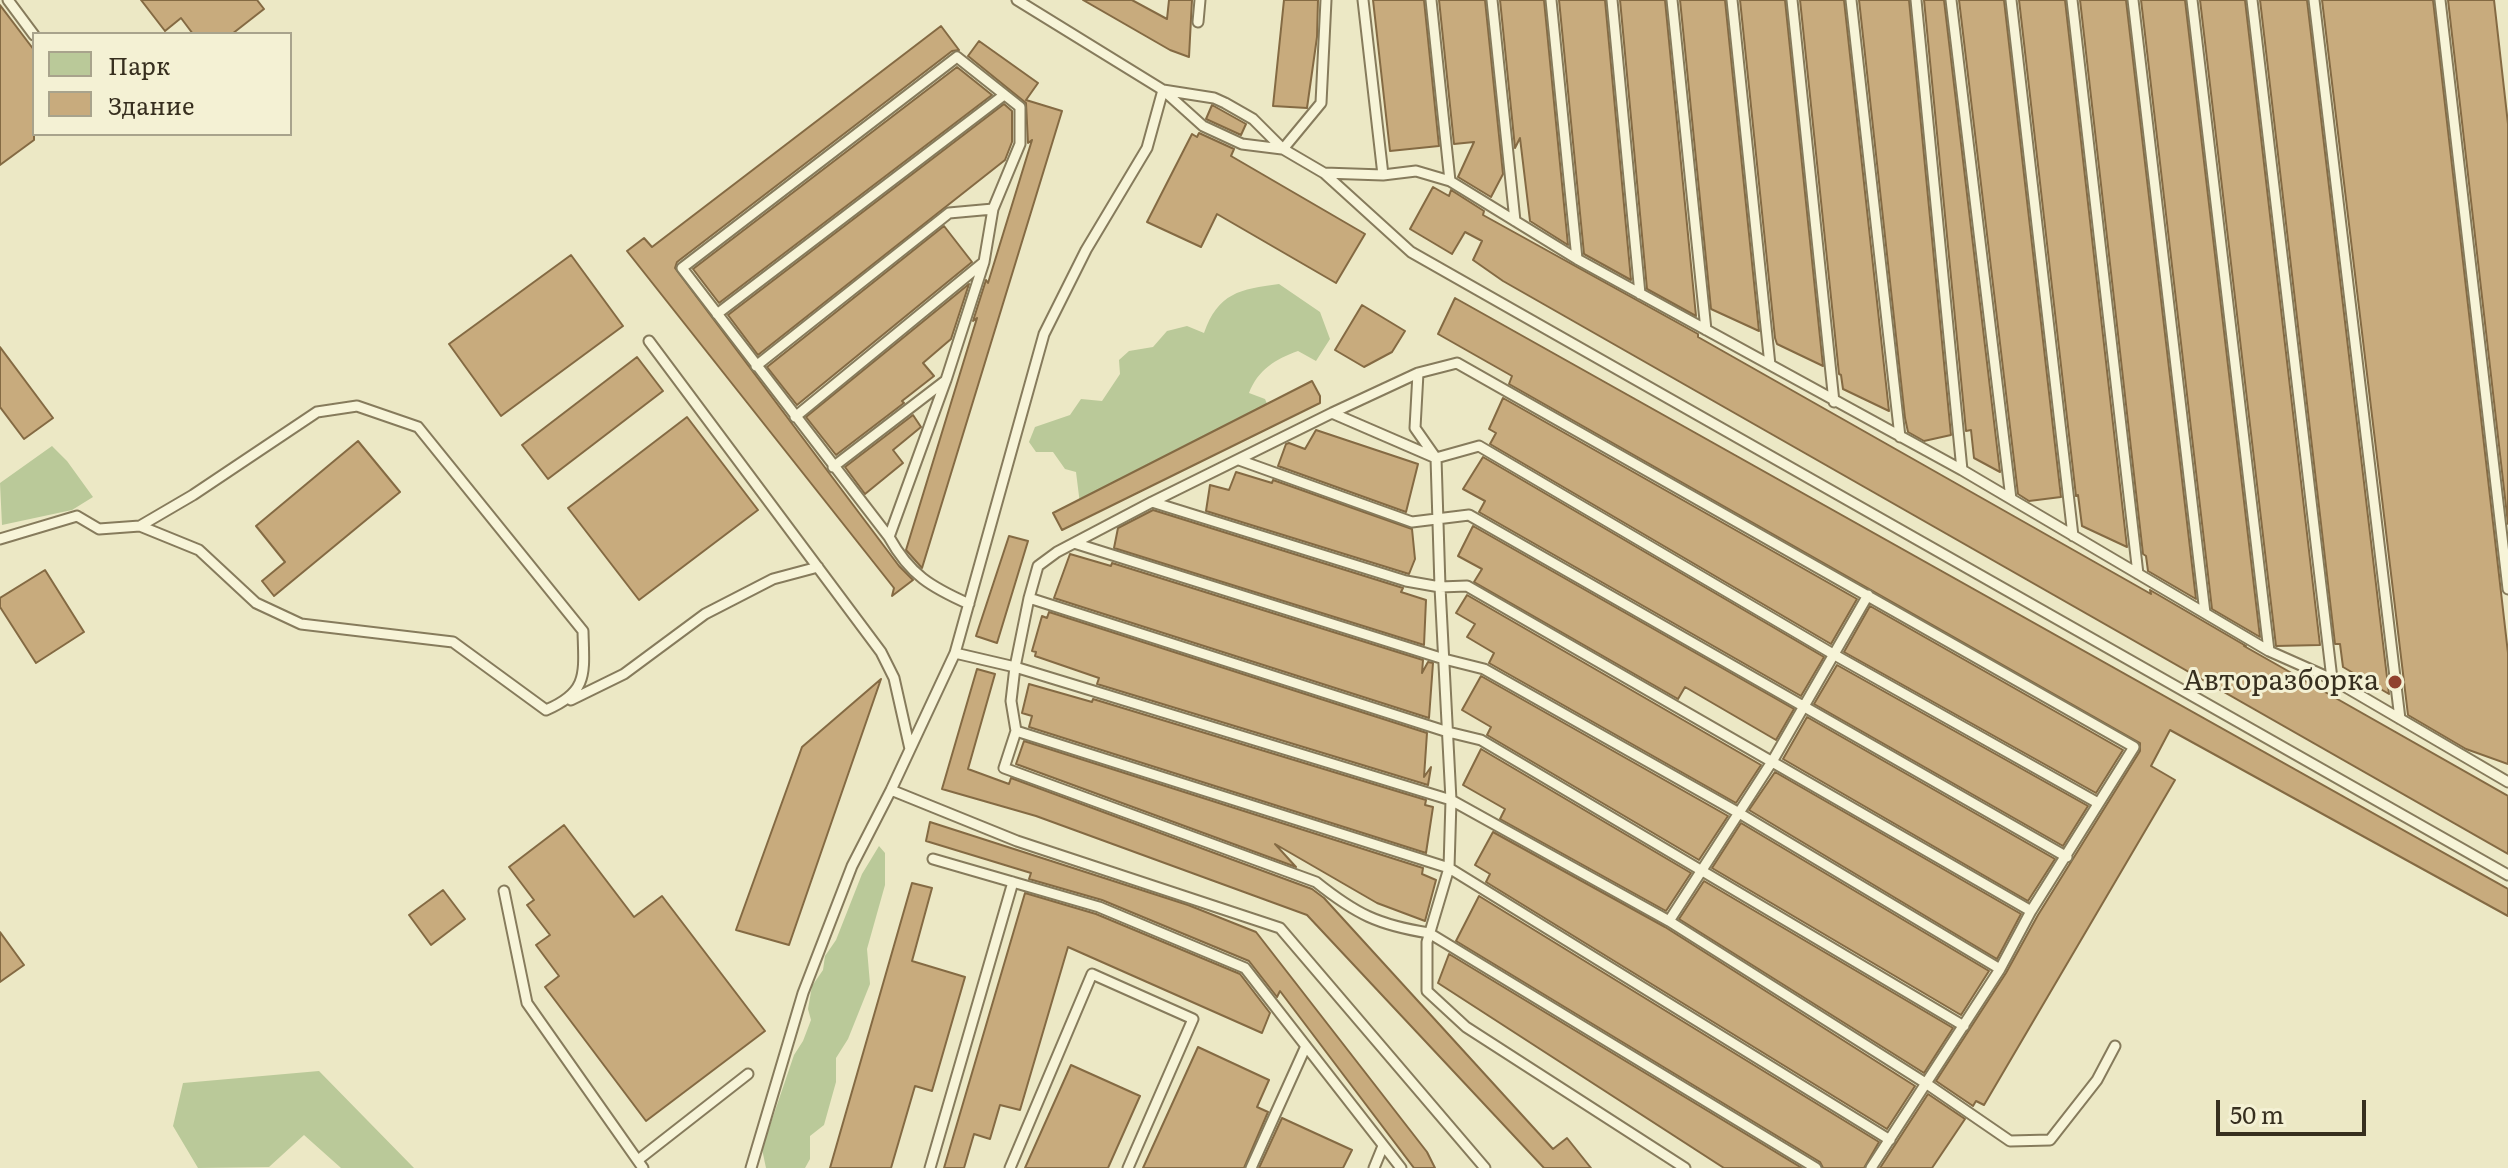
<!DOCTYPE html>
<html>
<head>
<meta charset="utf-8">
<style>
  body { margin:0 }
  #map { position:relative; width:2508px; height:1168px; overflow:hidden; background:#ece8c5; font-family:Literata,serif }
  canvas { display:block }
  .legend { position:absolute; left:32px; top:32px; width:260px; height:104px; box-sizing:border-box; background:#f4f1d4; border:2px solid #a8a38c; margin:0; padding:10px 14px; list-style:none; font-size:24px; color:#372f1f }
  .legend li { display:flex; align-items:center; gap:16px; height:40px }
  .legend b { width:40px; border:2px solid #a8a38c }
  .scale { position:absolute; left:2216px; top:1100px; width:150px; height:36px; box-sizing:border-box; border:4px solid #372f1f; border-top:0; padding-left:10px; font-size:24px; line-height:28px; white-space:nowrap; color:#372f1f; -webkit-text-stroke:6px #f4f1d4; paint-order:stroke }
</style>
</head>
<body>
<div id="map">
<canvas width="2508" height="1168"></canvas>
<ul class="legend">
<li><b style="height:22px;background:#bac999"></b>Парк</li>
<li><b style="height:22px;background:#c8ab7d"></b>Здание</li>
</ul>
<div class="scale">50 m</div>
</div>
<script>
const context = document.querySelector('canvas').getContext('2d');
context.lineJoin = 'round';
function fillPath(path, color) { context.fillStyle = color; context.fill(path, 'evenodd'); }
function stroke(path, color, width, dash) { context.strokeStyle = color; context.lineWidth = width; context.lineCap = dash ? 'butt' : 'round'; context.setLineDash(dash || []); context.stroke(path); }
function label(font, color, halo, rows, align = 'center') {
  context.font = font + ' Literata,serif'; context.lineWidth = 6; context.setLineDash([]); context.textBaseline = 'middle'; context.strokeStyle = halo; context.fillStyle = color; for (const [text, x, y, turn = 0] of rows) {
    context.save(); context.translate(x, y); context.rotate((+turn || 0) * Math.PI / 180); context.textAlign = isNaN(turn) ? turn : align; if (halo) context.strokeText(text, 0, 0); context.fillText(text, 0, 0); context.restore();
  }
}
fillPath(new Path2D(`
  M1279,284L1320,312L1330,339L1316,361L1298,351C1275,359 1258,370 1249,393L1265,399L1272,415L1080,504L1076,472L1065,469L1053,452H1036L1029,442L1035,427L1070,415L1081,399L1102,401L1120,374L1119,360L1129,351L1153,347L1167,331L1187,326L1204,333C1218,293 1240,289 1279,284Z
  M52,446L67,461L93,497L72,510L2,525L0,483Z
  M879,846L885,853V885L867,949L870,984L848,1039L836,1058V1082L824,1125L810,1136V1159L805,1168H766L762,1149L794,1055L803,1041L811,1020L808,1009L812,986L823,970L825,956L836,940L862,874Z
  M319,1071L414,1168H341L304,1135L269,1167L198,1168L173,1126L183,1083Z`), '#bac999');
const building = new Path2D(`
  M141,0H257L264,9L232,34H193L181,18L165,31Z
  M1083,0H1132L1167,19L1169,0H1192L1189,57L1170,50Z
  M1284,0H1318L1317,37L1307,108L1273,106Z
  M1373,0H1424L1439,146L1390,151Z
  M1439,0H1485L1503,174L1491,197L1458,177L1474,142L1454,144Z
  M1500,0H1544L1568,245L1530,221L1520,138L1515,148Z
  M1559,0H1605L1631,280L1584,254Z
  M1620,0H1665L1696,316L1647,289Z
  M1680,0H1725L1759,331L1711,309Z
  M1740,0H1785L1823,366L1777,344L1775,338Z
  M1800,0H1844L1889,411L1843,389L1841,375L1839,374Z
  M1859,0H1909L1951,435L1924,441L1908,432L1905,418Z
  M1924,0H1944L2000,472L1974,458L1971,430L1966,431Z
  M1959,0H2004L2061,497L2029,501L2018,494Z
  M2019,0H2065L2127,547L2082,526L2078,495L2076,496Z
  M2080,0H2126L2196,599L2148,571L2146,556L2143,554Z
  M2141,0H2185L2260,637L2212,609Z
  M2200,0H2245L2320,645L2276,646Z
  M2260,0H2307L2389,694L2343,667L2340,644H2335Z
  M2322,0H2433L2508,653V764L2466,749L2408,715Z
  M2448,0H2494L2508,124V524Z
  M0,5L34,50V140L0,165Z
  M941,26L959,50L952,51L677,262L675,268L899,566L913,580L892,596L894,588L627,251L644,238L652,247Z
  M979,41L1038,83L1026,100L1062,111L922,568L906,550L977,318L973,321L986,280L988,283L1032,140L1028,143L1026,103L968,56Z
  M957,67L992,95L719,303L693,269Z
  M1004,104L1012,111V142L1005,160L758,355L728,315Z
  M1212,105L1246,124L1241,135L1206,119Z
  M1199,133L1234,149L1231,156L1365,234L1336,283L1217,214L1201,247L1147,222L1192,134L1197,137Z
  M1433,187L1449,196L1451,190L1484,211L1483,215L1698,334V337L2151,594L2150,590L2246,646H2244L2508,796V854L1503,281L1473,260L1482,241L1465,232L1452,254L1410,229Z
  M944,226L972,262L797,405L767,367Z
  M571,255L623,326L501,416L449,344Z
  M969,284L951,339L923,363L934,376L902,401L904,403L836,455L806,417Z
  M1455,298L2508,889V916L2170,730L2151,766L2175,780L1984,1105L1976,1101L1973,1106L1936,1081L2006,973L2038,915L2140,751V743L1509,384L1512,376L1438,334Z
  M1362,305L1405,331L1392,352L1364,367L1335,350Z
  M0,347L53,418L24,439L0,407Z
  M637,357L663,391L548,479L522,445Z
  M1312,381L1320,396V403L1062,530L1053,513Z
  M1503,398L1857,599L1831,644L1490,444L1496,433L1489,429Z
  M913,415L921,427L893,450L903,463L865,494L845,467Z
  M687,417L758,510L639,600L568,508Z
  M1316,430L1418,464L1406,512L1278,466L1286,444L1289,443L1305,449Z
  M358,441L400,492L274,596L262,581L285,562L256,526Z
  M1483,457L1824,657L1801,696L1479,512L1485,501L1463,489Z
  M1236,472L1272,483L1273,480L1412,529L1415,559L1409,574L1206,511L1210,485L1229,490Z
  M1153,510L1403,588L1401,592L1426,600L1424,645L1114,548L1118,528Z
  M1473,526L1794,709L1776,740L1685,687L1678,699L1474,582L1482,569L1458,556Z
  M1009,536L1028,541L997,643L976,636Z
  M1070,554L1111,566L1112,563L1423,660L1422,673L1428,662L1433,663L1429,718L1054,598Z
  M45,570L84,632L36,663L0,607V598Z
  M1467,595L1761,765L1736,803L1489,663L1494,653L1467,637L1475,624L1456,613Z
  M1870,606L2123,750L2096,793L1844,652Z
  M1049,612L1427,733L1424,777L1431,767L1428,785L1097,684L1099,678L1035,656L1036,652L1032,651L1042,616L1047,618Z
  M1837,665L2088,806L2063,846L1814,704Z
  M977,669L995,674L968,769L1009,784L1011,778L1312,889L1324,898L1553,1149L1567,1138L1591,1168H1544L1307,915L1036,816L942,789Z
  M1481,676L1728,816L1699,860L1487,735L1491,727L1462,710Z
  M881,679L789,945L736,930L802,747Z
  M1029,684L1092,702L1093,699L1426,800L1425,805L1433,807L1426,853L1029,727L1032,716L1022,713Z
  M1807,717L2055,859L2028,901L1783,759Z
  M1024,741L1423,868L1422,874L1436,880L1425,921L1377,903L1275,844L1296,867L1016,764Z
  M1481,749L1691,873L1666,911L1500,819L1505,809L1463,785Z
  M1775,772L2021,914L1997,959L1749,810Z
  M930,822L1188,905L1256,932L1427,1152L1435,1168H1414L1280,991L1277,997L1249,961L1102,900L1029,879L1031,873L926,841Z
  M1741,823L1989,971L1961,1015L1712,868Z
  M564,825L634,917L662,896L765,1031L646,1121L545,987L559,976L536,945L550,935L527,905L534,900L509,867Z
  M1493,832L1665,927L1915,1086L1887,1129L1486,882L1490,874L1475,865Z
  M1704,881L1953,1028L1924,1073L1679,919Z
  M912,883L932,888L912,961L965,977L932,1091L915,1086L891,1168H830Z
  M443,890L465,919L431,945L409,915Z
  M1025,893L1096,914L1240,974L1270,1013L1262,1033L1068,947L1020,1110L1000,1105L990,1139L974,1134L964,1168H944Z
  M1479,896L1879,1142L1864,1168H1823L1820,1162L1456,941Z
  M0,932L24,965L0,982Z
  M1449,954L1802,1168H1724L1438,983Z
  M1198,1047L1269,1080L1257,1107L1268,1112L1244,1168H1143Z
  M1071,1065L1140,1096L1108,1168H1025Z
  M1928,1094L1965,1119L1932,1168H1880Z
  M1282,1118L1352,1150L1343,1168H1259Z`);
fillPath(building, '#c8ab7d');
stroke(building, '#846a43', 2);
const lane = new Path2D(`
  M8,0L34,35
  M1363,0L1383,175
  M1431,0L1450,181
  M1492,0L1515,221
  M1551,0L1577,259
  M1612,0L1640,294
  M1672,0L1706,330
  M1732,0L1770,365
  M1792,0L1834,402
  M1851,0L1900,437
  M1951,0L2011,499
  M2011,0L2073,536
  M2072,0L2138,574
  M2133,0L2205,613
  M2192,0L2269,651
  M2252,0L2332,679
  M2314,0L2400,719
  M2440,0L2508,589
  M1198,22L1200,0
  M1163,90L1214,98L1225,103L1253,119L1283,149L1324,173L1383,175L1416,171L1450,181L1577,259L1962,470L1916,0
  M1163,90L1203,126L1242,144L1282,149
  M1283,149L1321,103L1326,0
  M1324,173L1411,252L2508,875
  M717,314L1004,95
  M649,341L881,652L894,678L910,749
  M756,366L949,213L993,209
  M1418,373L1415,428L1436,458L1440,587L1451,800L1449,868L1427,942V991L1466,1027L1685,1168
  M1332,413L1436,458L1479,446L1833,654L2098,803
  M795,417L984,262
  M1239,460L1412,522L1469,515L2067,857
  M833,467L945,381
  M1962,470L2269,651L2332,679L2508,782
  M1152,502L1406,581L1440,587L1467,586L2031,911
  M889,537L946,380L984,262L993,209L1020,144V107L957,57L682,268L889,537C910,575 931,587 969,604
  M0,539L77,516L99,529L140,526L193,495L317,412L357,406L418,427L583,631C584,673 589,692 546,710L453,642L301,624L256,603L199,550L140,526
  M1074,543L1444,659L1484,669L1739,813L2000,969
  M1029,598L1448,732L1481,740L1964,1026
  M955,653L1015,667L1451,800L1669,921L1927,1084L2010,1141L2050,1140L2097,1080L2115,1046
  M571,700L624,674L705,614L773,579L818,567
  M1016,731L1449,868L1890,1140
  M891,790L1017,841L1280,928L1485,1168
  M933,859L1099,907L1245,968L1401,1168
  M504,891L527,1003L643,1168
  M1669,921L1773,760L1868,595
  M638,1160L748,1074
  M751,1168L803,993L852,866L891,790L955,653L1044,334L1086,250L1147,148L1163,90L1017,0
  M930,1168L1013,882
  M1010,1168L1092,974L1193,1019L1128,1168
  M1251,1168L1306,1046
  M1374,1168L1383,1146
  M1816,1168L1429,933C1378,925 1356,914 1316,882L1004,768L1016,731L1011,701L1015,667L1029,598L1038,566L1057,552L1152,502L1332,413L1418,373L1457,363L2134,747L2031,911L2000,969L1871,1168`);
stroke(lane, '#867b5c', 13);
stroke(lane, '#f7f4d8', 9);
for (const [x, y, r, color] of [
  [2395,682,8,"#91422f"]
]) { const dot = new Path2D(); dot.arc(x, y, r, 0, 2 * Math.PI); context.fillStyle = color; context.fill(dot); stroke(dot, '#f4f1d4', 3); }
label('28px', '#372f1f', '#f4f1d4', [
  ["Авторазборка",2379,682]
], 'right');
</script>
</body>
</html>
